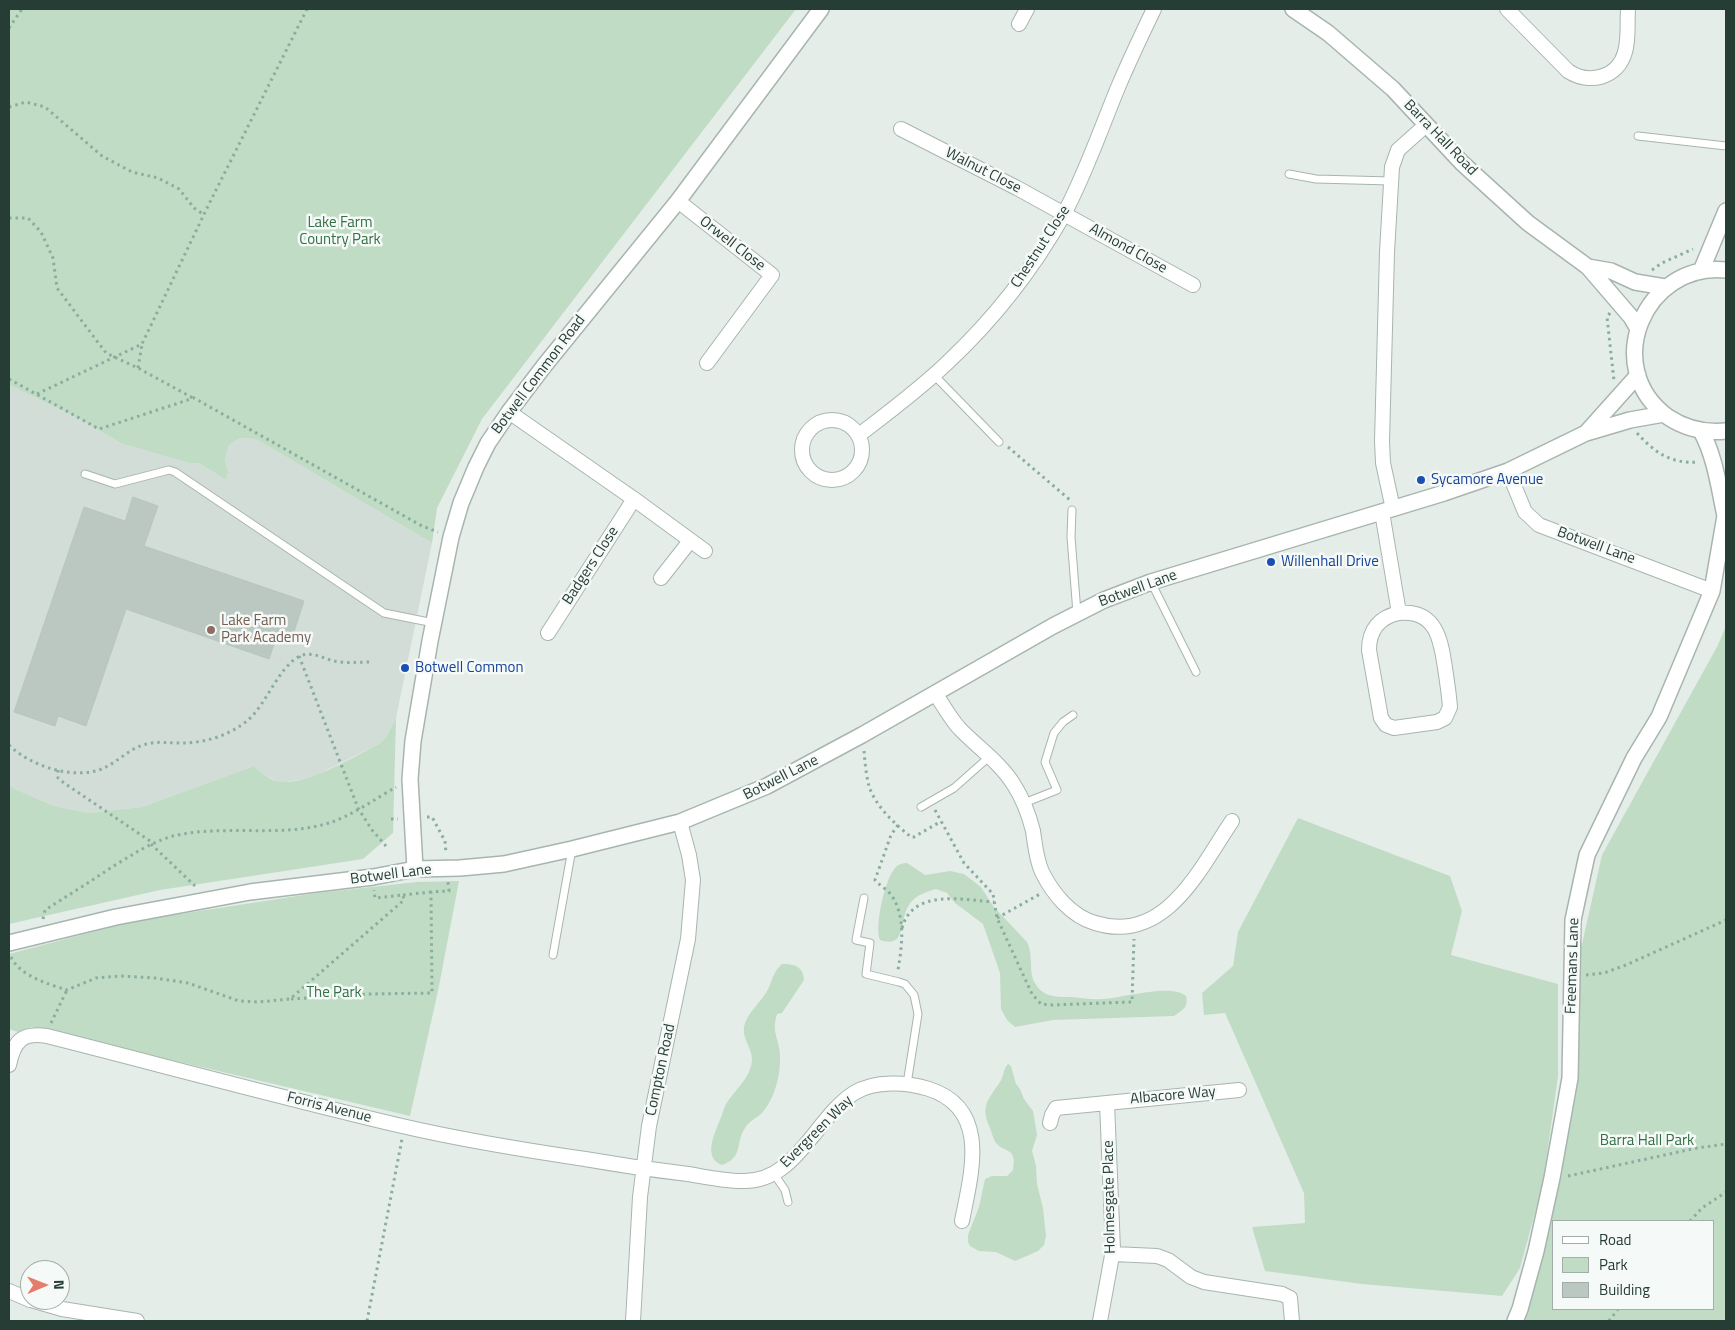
<!DOCTYPE html>
<html>
<head>
<meta charset="utf-8">
<style>
  body { margin:0 }
  #map { position:relative; width:1735px; height:1330px; overflow:hidden; background:#e5ede9; font-family:"Titillium Web",sans-serif }
  canvas { display:block }
  .frame { position:absolute; inset:0; border:10px solid #263d35; pointer-events:none }
  .legend { position:absolute; left:1552px; top:1220px; width:162px; height:90px; box-sizing:border-box; background:#f5f9f7; border:1px solid #a2aea9; margin:0; padding:6px 9px; list-style:none; font-size:15px; color:#263d35 }
  .legend li { display:flex; align-items:center; gap:10px; height:25px }
  .legend b { width:25px; border:1px solid #a2aea9 }
  .north { position:absolute; left:20px; top:1260px; width:50px; height:50px; box-sizing:border-box; background:#f5f9f7; border:1px solid #a2aea9; border-radius:50%; rotate:89deg; font-size:14px; font-weight:700; line-height:20px; text-align:center; color:#263d35 }
  .north::after { content:''; display:block; margin:auto; width:18px; height:22px; background:#e57d6b; clip-path:polygon(50% 0,100% 100%,50% 72%,0 100%) }
</style>
</head>
<body>
<div id="map">
<canvas width="1735" height="1330"></canvas>
<div class="frame"></div>
<ul class="legend">
<li><b style="height:6px;background:#fff"></b>Road</li>
<li><b style="height:14px;background:#c0dcc5"></b>Park</li>
<li><b style="height:14px;background:#bbc7c1"></b>Building</li>
</ul>
<div class="north">N</div>
</div>
<script>
const context = document.querySelector('canvas').getContext('2d');
context.lineJoin = 'round';
function fillPath(path, color) { context.fillStyle = color; context.fill(path, 'evenodd'); }
function stroke(path, color, width, dash) { context.strokeStyle = color; context.lineWidth = width; context.lineCap = dash ? 'butt' : 'round'; context.setLineDash(dash || []); context.stroke(path); }
function label(font, color, halo, rows, align = 'center') {
  context.font = font + ' "Titillium Web",sans-serif'; context.lineWidth = 5; context.setLineDash([]); context.textBaseline = 'middle'; context.strokeStyle = halo; context.fillStyle = color; for (const [text, x, y, turn = 0] of rows) {
    context.save(); context.translate(x, y); context.rotate((+turn || 0) * Math.PI / 180); context.textAlign = isNaN(turn) ? turn : align; if (halo) context.strokeText(text, 0, 0); context.fillText(text, 0, 0); context.restore();
  }
}
fillPath(new Path2D(`
  M9,385L68,413L123,444L189,463H199L226,480L228,472L225,459L229,445L240,438L256,439L432,543L396,718L386,737L379,744L311,778L280,783L265,775L254,766L142,807L89,813L54,806L15,789L9,785Z`), '#d3ddd7');
fillPath(new Path2D(`
  M9,9H796L482,419L437,508L432,543L256,439L240,438L229,445L225,459L228,472L226,480L199,463H189L123,444L68,413L9,385Z
  M1726,626V1321H1520L1533,1288L1560,1177L1577,1089L1580,953L1602,855L1718,645ZM1554,1221H1714V1309H1554Z
  M396,718L393,833L363,859L160,890L9,924V785L15,789L54,806L89,813L142,807L254,766C261,772 272,782 281,782C310,784 353,757 379,744L386,737Z
  M1298,818L1450,876L1462,911L1451,955L1558,984V1076L1543,1183L1520,1268L1502,1296L1362,1284L1265,1271L1252,1227L1305,1223L1304,1193L1225,1013L1204,1015L1202,993L1233,966L1238,932Z
  M907,863L925,875L950,871L964,874L981,887L993,906L1027,942C1034,956 1028,972 1035,983C1043,998 1058,997 1072,997C1083,998 1093,1000 1103,999C1122,998 1172,983 1186,996C1189,1008 1182,1010 1174,1016L1053,1020L1015,1027L1007,1020L1001,1009L1000,973L983,924L955,903L947,893L936,889C928,891 920,894 914,899C896,914 910,950 880,940C874,928 885,877 896,867C899,864 903,863 907,863Z
  M459,881L438,991L410,1116L31,1027L18,1032L9,1029V954L134,921L317,893L417,882Z
  M782,964C794,964 803,966 804,980L782,1013L777,1014C771,1033 779,1037 780,1055C781,1074 775,1098 762,1113C757,1118 749,1121 745,1128C735,1143 744,1157 722,1165C703,1158 714,1135 719,1122C722,1116 723,1110 726,1104C734,1091 747,1081 751,1066C755,1053 746,1045 744,1033C742,1015 763,1002 769,987C773,978 774,971 782,964Z
  M1008,1064L1011,1066L1016,1084L1020,1089L1024,1099L1033,1111L1037,1135L1032,1151L1036,1166L1037,1184L1043,1208L1046,1236L1044,1245L1038,1251L1015,1261L996,1252L979,1251L970,1246L968,1242V1235L979,1207L985,1179L992,1176H1007L1013,1170C1017,1146 1005,1154 996,1143C993,1139 992,1133 990,1128C980,1106 988,1100 1000,1082C1004,1076 1003,1069 1008,1064Z`), '#c0dcc5');
const building = new Path2D(`
  M133,497L158,506L144,546L304,601L291,641L277,636L269,659L126,609L86,726L58,716L55,726L14,712L84,507L125,521Z`);
fillPath(building, '#bbc7c1');
stroke(building, '#b8c6bf', 1);
const service = new Path2D(`
  M1638,136L1726,146
  M1289,174L1316,179L1391,181
  M934,375L999,442
  M85,474L115,484L169,470L175,472L384,613L434,623
  M1072,510L1071,537L1077,613
  M1151,582L1196,672
  M1024,803L1057,790L1045,762L1054,733L1063,722L1073,715
  M921,807L954,788L989,757
  M864,898L856,940L870,943L866,974L899,982L905,984L914,995L918,1014L907,1084
  M553,955L572,849
  M774,1174L785,1190L788,1202`);
const minor = new Path2D(`
  M1507,9L1568,71C1589,85 1618,78 1625,52C1629,39 1627,22 1628,9
  M1019,24L1027,9
  M901,129L1017,188L1193,285
  M678,201L772,275L707,363
  M509,412L634,499L705,551
  M802 450a30 30 0 1 1 60 0a30 30 0 1 1-60 0Z
  M859,435C889,412 920,389 947,363C993,320 1033,269 1064,214C1086,173 1101,128 1119,85C1130,59 1142,34 1154,9
  M1508,471L1525,512L1539,525L1712,591
  M1393,509L1383,463L1382,441L1387,252L1392,167L1398,150L1426,125
  M1382,512L1399,613C1436,609 1441,640 1445,668C1447,681 1449,694 1450,707L1445,718L1437,722L1394,728L1386,725L1381,718L1369,650C1369,629 1380,617 1399,613
  M661,578L690,541
  M548,633L634,499
  M935,693C943,705 950,718 959,728C977,747 1000,762 1014,785C1023,799 1029,815 1033,831C1035,844 1036,859 1042,872C1053,894 1071,916 1095,923C1166,945 1200,868 1232,821
  M9,1065C14,1041 22,1032 47,1036C165,1066 283,1098 402,1126C462,1140 524,1150 585,1159C619,1165 653,1170 688,1174C706,1177 724,1181 742,1181C796,1183 815,1118 854,1093C875,1080 907,1082 929,1089C991,1109 971,1174 962,1221
  M1050,1123L1052,1115L1056,1108L1239,1090
  M1113,1254L1157,1256L1168,1260L1191,1277L1204,1282L1282,1294L1290,1298L1292,1321
  M9,1291L30,1300
  M31,1300L62,1309L137,1321
  M633,1321L640,1197L649,1126L688,939L693,880L689,855L680,822
  M1100,1321L1113,1250L1107,1103`);
const tertiary = new Path2D(`
  M1293,9L1328,33L1393,89L1462,163L1528,223L1588,267L1631,317L1638,329
  M1588,267L1611,271L1635,282L1665,287
  M1726,270C1644,262 1600,368 1668,417C1686,429 1705,433 1726,431
  M1701,271L1726,211
  M1701,431C1715,456 1719,488 1725,516
  M1586,433L1638,375
  M415,869L410,779L413,741L430,641L451,537L461,503L476,467L488,443L509,412L544,366L678,201L821,9
  M9,943L116,917L250,892L373,877L415,869L460,868L504,864L572,849L680,822L767,786L862,735L1053,626L1104,600L1151,582L1444,493L1508,471L1586,433L1630,420L1664,414
  M1515,1321L1520,1309L1536,1251L1552,1178L1570,1078L1573,920L1587,855L1634,758L1659,717L1712,591L1726,510`);
stroke(service, '#a8b5af', 9);
stroke(minor, '#a8b5af', 16);
stroke(tertiary, '#a8b5af', 18);
stroke(new Path2D(`
  M9,28L22,9
  M9,107L26,102L45,107L102,156L132,172L158,178L179,189L194,208L203,214
  M9,218H28L41,232L53,258L57,288L106,353L138,368L193,398
  M1652,270L1662,263L1693,249
  M1610,313L1607,317L1614,381
  M138,368L142,345
  M9,379L99,429L194,398L422,526L438,532
  M37,394L142,344L207,208L307,9
  M1637,433C1655,453 1671,464 1698,462
  M1008,447L1070,500
  M299,656L358,808L372,830L386,846
  M9,745C30,766 75,781 104,768C119,761 131,747 147,744C158,741 169,743 181,743C204,743 229,736 248,720C266,705 279,666 300,656C314,650 326,661 340,662C350,663 360,662 370,662
  M864,751C865,762 866,775 869,786C875,806 896,825 911,837H914L940,822
  M58,770V778L64,783L153,843
  M935,810L964,863L993,894L997,918L1032,994L1041,1004L1050,1005L1132,1002L1134,939
  M427,817H432L445,841L446,853
  M391,819H398
  M898,825L891,835L875,880C880,886 887,889 892,896C906,918 902,946 898,970
  M151,844L195,886
  M403,895L431,892
  M997,918L1040,894
  M43,919L45,910C67,896 90,882 112,867C132,855 151,842 173,836C224,824 281,838 329,823C349,817 377,798 396,787
  M902,928C913,888 963,900 994,902
  M11,957C20,976 48,984 67,990L96,978L120,976L155,978L188,983L239,1001L258,1002L290,999L404,900L403,895L375,898L374,890
  M1586,975L1604,973L1626,965L1726,920
  M291,999L369,994L432,993L431,892L449,891L448,882
  M51,1023L67,990
  M1568,1176L1697,1148L1726,1144
  M1690,1221L1702,1208L1726,1192
  M367,1321L402,1139
  M1609,1321L1618,1309`), '#89ad9e', 3, [2.5, 4]);
stroke(service, '#fff', 7);
stroke(minor, '#fff', 14);
stroke(tertiary, '#fff', 15);
for (const [x, y, r, color] of [
  [1421,480,5,"#1a4fb4"],
  [1271,562,5,"#1a4fb4"],
  [211,630,5,"#8d6e63"],
  [405,668,5,"#1a4fb4"]
]) { const dot = new Path2D(); dot.arc(x, y, r, 0, 2 * Math.PI); context.fillStyle = color; context.fill(dot); stroke(dot, '#f5f9f7', 2); }
label('15px', '#263d35', '#f5f9f7', [
  ["Barra Hall Road",1440,138,46],
  ["Walnut Close",983,171,27],
  ["Orwell Close",732,244,38],
  ["Chestnut Close",1041,247,-57],
  ["Almond Close",1128,249,29],
  ["Botwell Common Road",539,375,-53],
  ["Botwell Lane",1596,546,20],
  ["Badgers Close",591,566,-57],
  ["Botwell Lane",1138,589,-20],
  ["Botwell Lane",781,778,-27],
  ["Botwell Lane",391,875,-7],
  ["Freemans Lane",1573,966,-88],
  ["Compton Road",661,1070,-78],
  ["Albacore Way",1173,1096,-5],
  ["Forris Avenue",329,1108,14],
  ["Evergreen Way",817,1132,-45],
  ["Holmesgate Place",1110,1197,-91]
]);
label('15px', '#347045', '#f5f9f7', [
  ["Lake Farm",340,223],
  ["Country Park",340,240],
  ["The Park",334,993],
  ["Barra Hall Park",1647,1141]
]);
label('15px', '#164399', '#f5f9f7', [
  ["Sycamore Avenue",1431,480],
  ["Willenhall Drive",1281,562],
  ["Botwell Common",415,668]
], 'left');
label('15px', '#785e54', '#f5f9f7', [
  ["Lake Farm",221,621],
  ["Park Academy",221,638]
], 'left');
</script>
</body>
</html>
